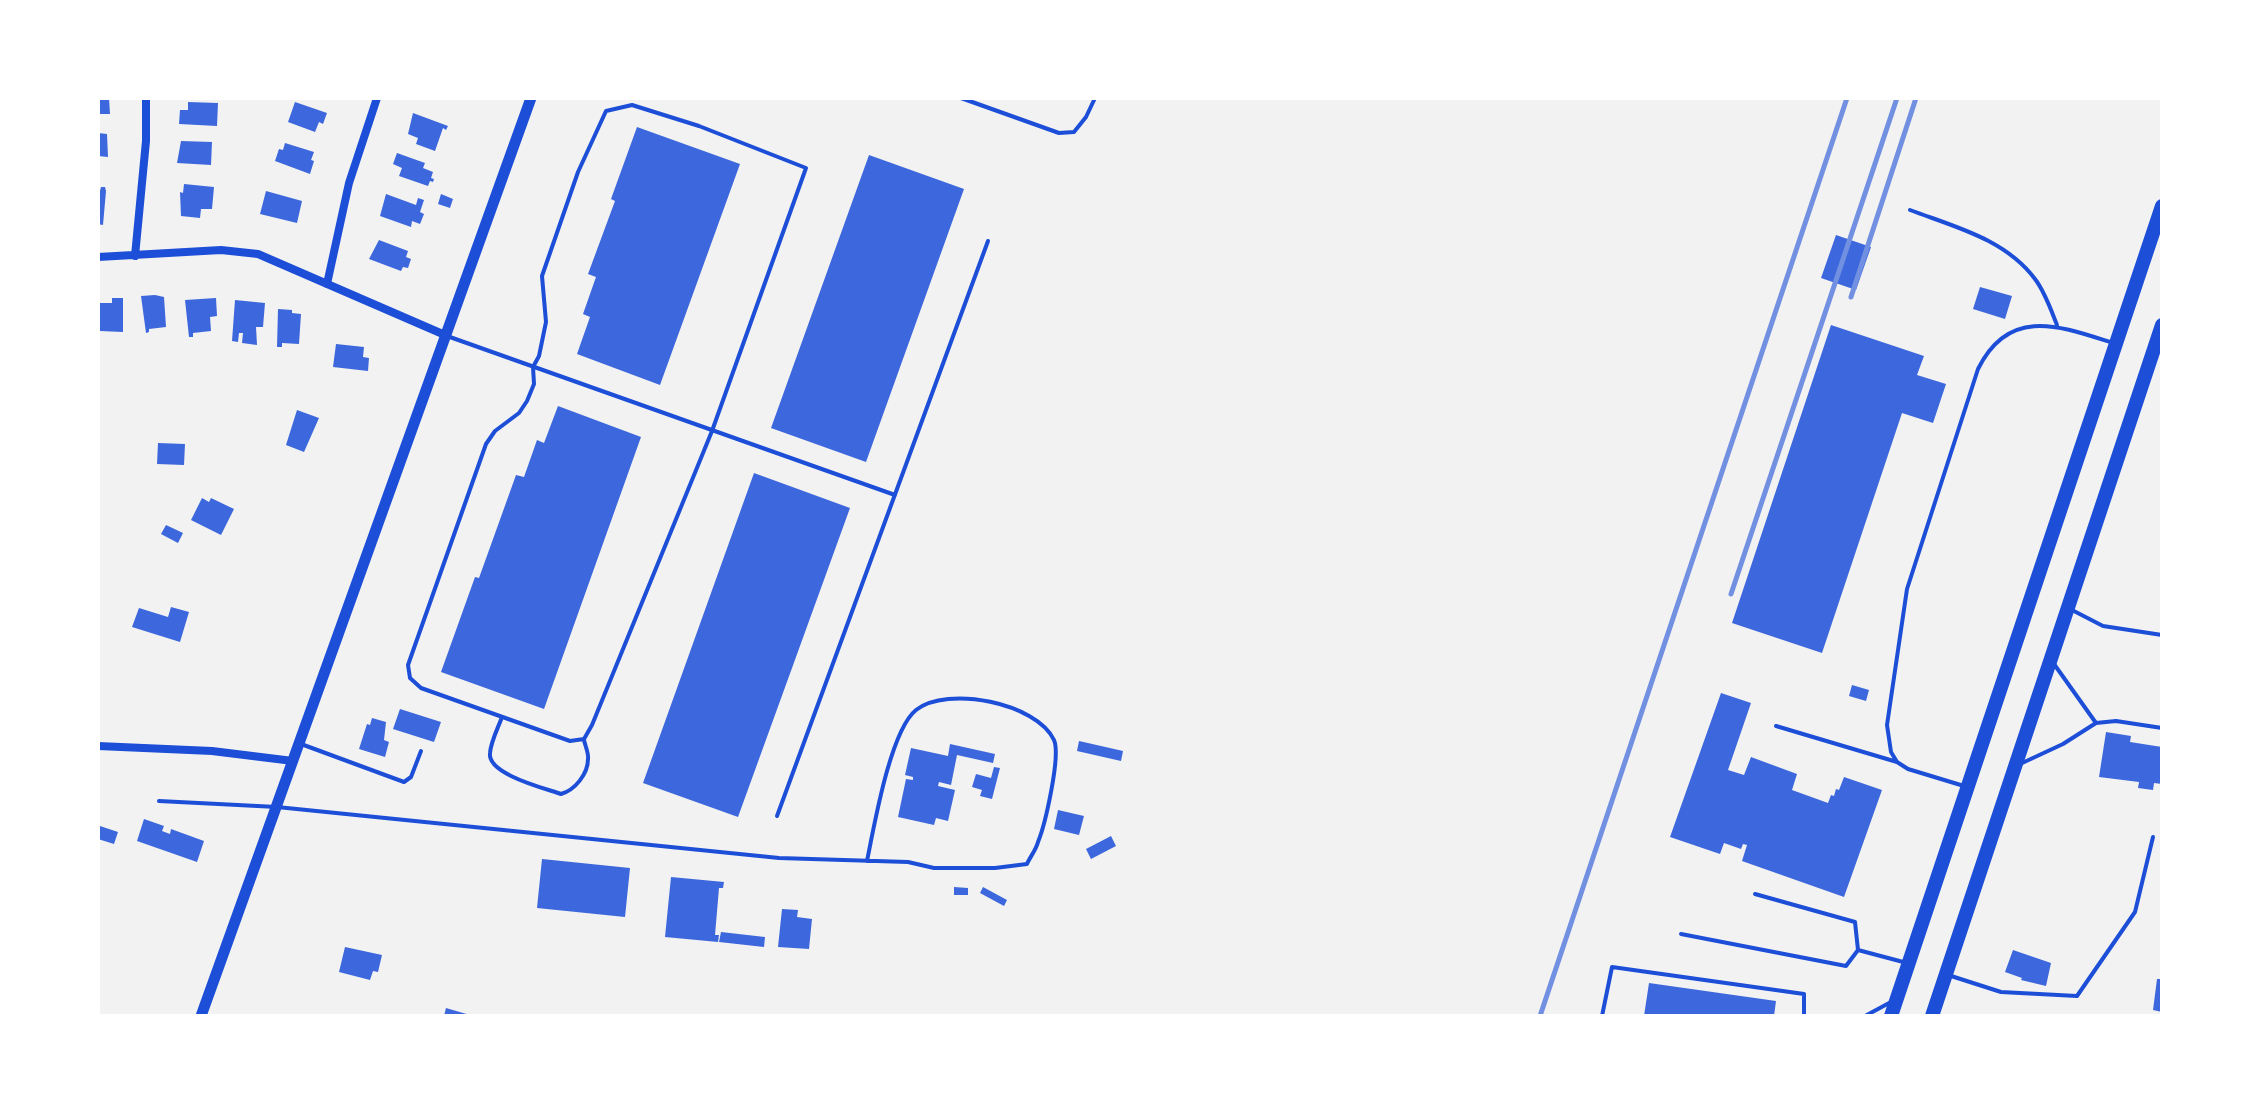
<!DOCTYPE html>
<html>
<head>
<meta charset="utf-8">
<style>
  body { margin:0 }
  #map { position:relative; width:2260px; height:1114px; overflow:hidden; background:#f2f2f2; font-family:Raleway,sans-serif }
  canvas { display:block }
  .frame { position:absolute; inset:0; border:100px solid #fff; pointer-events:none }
</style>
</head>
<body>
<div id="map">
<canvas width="2260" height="1114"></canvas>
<div class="frame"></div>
</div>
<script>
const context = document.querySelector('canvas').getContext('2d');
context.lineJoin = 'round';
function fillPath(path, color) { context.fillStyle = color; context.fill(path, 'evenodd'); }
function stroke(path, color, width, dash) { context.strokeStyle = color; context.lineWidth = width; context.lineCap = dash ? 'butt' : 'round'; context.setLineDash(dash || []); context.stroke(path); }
fillPath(new Path2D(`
  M98,98H109L110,114H98Z
  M188,102L218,103L217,126L179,124L180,110H188Z
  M295,102L327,113L323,124L319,122L315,132L288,122Z
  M413,113L448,126L446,130L443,128L435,151L416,144L418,138L408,134Z
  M637,127L740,164L660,385L577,354L590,317L583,314L596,277L588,274L615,201L611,199Z
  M98,133L107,134L108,157L98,156Z
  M181,141L212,142L211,165L177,163Z
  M285,143L314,152L311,160L314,161L310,174L275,161L279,149L283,150Z
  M397,153L425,163L423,168L433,172L431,178L434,179L433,182L430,181L428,186L399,176L402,168L393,164Z
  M869,155L964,189L866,462L771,428Z
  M184,184L214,187L212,209H201L200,218L181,216L180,192L183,193Z
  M101,187H105L106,191L103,225L98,224V191H100Z
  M266,191L302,201L297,223L260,214Z
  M386,194L416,205L418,198L424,200L420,212L424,214L420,224L412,221L411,227L380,216Z
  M441,194L453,199L450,208L438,204Z
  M1836,235L1871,247L1856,290L1821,278Z
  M379,240L408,251L406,257L411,259L408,268L403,267L401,271L369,259Z
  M1980,287L2012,296L2005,319L1973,309Z
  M155,295L164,297L166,327L149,329V332L146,333L141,296Z
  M112,298H123V332L100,331V303H112Z
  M216,298L217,316L210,317L211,331L193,333V337H189L185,300Z
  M235,300L265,303L263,327H256L257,345L242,343L243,333H239L238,342L232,341Z
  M278,309L292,310V313L301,314L299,344L282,343V347H277Z
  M1831,325L1924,356L1917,375L1946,384L1933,423L1902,413L1822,653L1732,623Z
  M336,344L364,347L363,357L369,358L368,371L333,367Z
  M558,406L641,437L544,709L441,672L475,577L479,578L516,475L524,477L537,440L544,443Z
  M297,410L319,418L304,452L286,445Z
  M158,443L185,444L184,465L157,464Z
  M754,473L850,508L738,817L643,783Z
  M202,498L209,502L211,498L234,509L221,535L191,520Z
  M166,525L183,533L178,543L161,534Z
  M171,607L189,612L180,642L132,627L139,608L168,617Z
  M1852,685L1869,690L1866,701L1849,696Z
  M1721,693L1751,703L1728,770L1744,775L1751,757L1797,774L1792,790L1828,803L1831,795L1834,796L1836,789L1839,790L1844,777L1882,790L1844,897L1742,861L1747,845L1743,844L1741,849L1724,843L1720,854L1670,837Z
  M400,709L441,722L434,742L393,729Z
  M372,718L386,722L384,740L389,742L385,757L359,749L367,724L370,725Z
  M2106,732L2131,736L2130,742L2162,747V784L2154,783L2153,790L2138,788L2139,782L2099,777Z
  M1079,741L1123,751L1121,761L1077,751Z
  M950,744L995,754L993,763L957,755L951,785L939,782L938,786L955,790L948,821L936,818L934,825L898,817L906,779L913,780V777L905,775L911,748L948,756Z
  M994,767L1000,768L992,799L980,796L982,790L972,787L976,774L991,778Z
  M1058,810L1084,816L1079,835L1054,829Z
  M144,819L164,826L162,831L170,834L171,829L204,841L197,862L137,841Z
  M100,826L118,832L114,844L98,839Z
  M1111,836L1116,846L1091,859L1086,849Z
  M542,859L630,868L625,917L537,908Z
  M671,877L724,882L723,888H719L715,935H719L718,942L665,937Z
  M954,887L968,888V895H954Z
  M983,887L1007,900L1004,906L980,893Z
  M782,909L798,910L797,917L812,919L809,949L778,947Z
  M721,932L765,937L764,947L719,942Z
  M345,947L382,955L378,972L373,971L370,980L339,972Z
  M2013,950L2051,963L2046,986L2021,980L2022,978L2005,972Z
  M2157,979H2162V1012L2153,1010Z
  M1649,983L1776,1001L1774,1016H1644Z
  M446,1008L470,1015V1016H444Z`), '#3d67dc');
stroke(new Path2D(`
  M961,98L1059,133L1074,132L1086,117L1095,98
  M632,105L699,126L806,168L712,431L592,725L584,739L570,741L421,688L410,678L408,665L486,444L495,431L519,413L527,401L534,384L533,367L539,356L546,322L542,276L578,172L606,111Z
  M1910,210C1955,227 2005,239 2035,279C2045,292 2051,310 2057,325
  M447,336L895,495
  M2070,609L2103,626L2162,635
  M502,717C498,728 491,741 490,753C487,774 544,788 561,794C575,790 588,774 588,759C589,754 585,745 584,740
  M2096,723L2116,721L2162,728
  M1776,726L1897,762L1908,769L1964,786
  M301,744L404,782L411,777L421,751
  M1897,762L1891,752L1887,725L1907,589L1978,369C2009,306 2060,326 2113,343
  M2020,764L2063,744L2096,723L2054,664
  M159,801L277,807L779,858L908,862L934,868H995L1027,864C1030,857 1036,850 1038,842C1045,825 1061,756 1054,740C1037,703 947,685 916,710C890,731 874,827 867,861
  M777,816L988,241
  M1755,894L1855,922L1858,950
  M1681,934L1846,966L1858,950L1907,963
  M1948,975L2001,992L2077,996L2135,912L2153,837
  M1602,1016L1612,967L1804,994V1016
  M1865,1016L1891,1002`), '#1d4ed8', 4);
stroke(new Path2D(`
  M135,256L146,141V98
  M98,257L221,250L258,254L445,335
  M327,284L349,183L377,98
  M98,746L212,751L293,761`), '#1d4ed8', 8);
stroke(new Path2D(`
  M201,1016L531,98`), '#1d4ed8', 11);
stroke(new Path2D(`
  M1891,1016L2162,206
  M1932,1016L2162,325`), '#1d4ed8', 14);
stroke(new Path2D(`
  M1851,297L1916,98
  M1731,594L1897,98
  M1540,1016L1847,98`), '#7290e2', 5);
</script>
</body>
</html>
